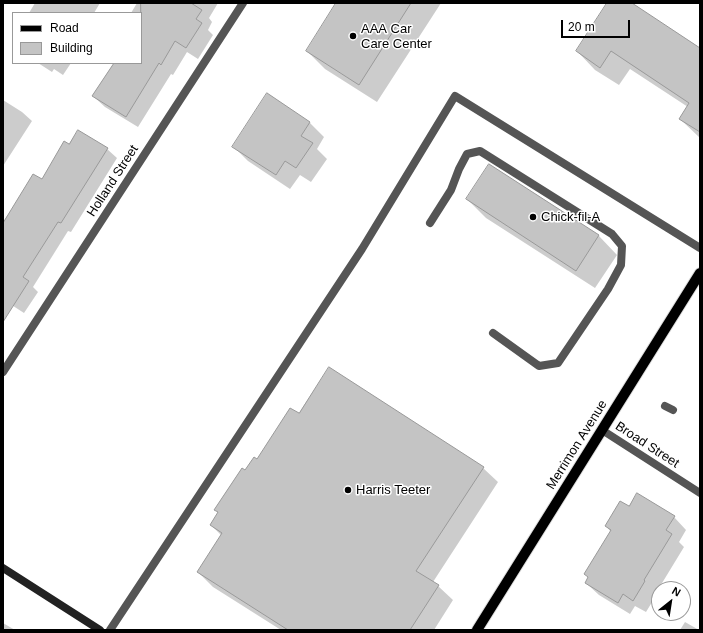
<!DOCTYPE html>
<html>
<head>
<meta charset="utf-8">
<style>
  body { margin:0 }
  #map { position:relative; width:703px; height:633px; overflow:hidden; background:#fff; font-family:Helvetica,sans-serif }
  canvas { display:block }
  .frame { position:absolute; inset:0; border:4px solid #000; pointer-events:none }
  .legend { position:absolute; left:12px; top:12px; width:130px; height:52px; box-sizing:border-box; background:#fff; border:1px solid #999; margin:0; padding:5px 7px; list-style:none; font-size:12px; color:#000 }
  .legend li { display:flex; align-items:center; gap:8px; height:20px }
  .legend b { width:20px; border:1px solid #999 }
  .north { position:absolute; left:651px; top:581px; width:40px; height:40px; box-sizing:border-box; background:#fff; border:1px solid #999; border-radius:50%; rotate:30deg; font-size:11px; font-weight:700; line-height:16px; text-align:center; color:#000 }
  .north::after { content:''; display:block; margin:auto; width:14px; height:18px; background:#000; clip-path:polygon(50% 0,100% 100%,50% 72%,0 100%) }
  .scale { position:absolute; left:561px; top:20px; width:69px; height:18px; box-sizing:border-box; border:2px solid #000; border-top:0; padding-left:5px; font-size:12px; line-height:14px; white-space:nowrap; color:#000; -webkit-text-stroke:3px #fff; paint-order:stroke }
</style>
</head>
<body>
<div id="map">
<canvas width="703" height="633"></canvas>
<div class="frame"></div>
<ul class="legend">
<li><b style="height:5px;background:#000"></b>Road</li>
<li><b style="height:11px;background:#c4c4c4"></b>Building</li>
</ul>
<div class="north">N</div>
<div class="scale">20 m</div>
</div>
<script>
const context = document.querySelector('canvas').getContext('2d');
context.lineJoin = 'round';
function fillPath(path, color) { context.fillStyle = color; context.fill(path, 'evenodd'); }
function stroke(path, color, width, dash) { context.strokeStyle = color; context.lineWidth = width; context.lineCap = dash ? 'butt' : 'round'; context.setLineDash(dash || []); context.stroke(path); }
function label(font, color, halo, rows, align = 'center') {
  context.font = font + ' Helvetica,sans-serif'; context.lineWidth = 3; context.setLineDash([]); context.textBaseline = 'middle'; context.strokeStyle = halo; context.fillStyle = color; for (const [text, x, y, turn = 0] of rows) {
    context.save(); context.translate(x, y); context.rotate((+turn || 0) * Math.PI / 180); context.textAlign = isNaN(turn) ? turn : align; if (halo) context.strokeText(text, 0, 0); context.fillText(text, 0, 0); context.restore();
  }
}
fillPath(new Path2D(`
  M35,3H100L94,13H29Z
  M137,3H218L209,18L212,22L208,30L213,35L198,59L187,52L173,75L171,74L138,127L105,107L93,96L115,63H141V13H131Z
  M337,3H441L377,102L325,69L307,51Z
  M609,3H630L700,49V138L680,119L688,107L630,69L619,85L595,70L577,51Z
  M38,63H71L63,75L54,69L52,72Z
  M267,95L310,123L324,137L317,149L327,159L311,182L300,175L290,189L248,161L233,146Z
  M3,100L22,112L32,121L3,166Z
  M70,146L107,149L117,158L71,232L68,231L33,287L38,292L24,313L7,302L3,308V222L7,216L8,217L42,180Z
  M489,165L599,236L617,255L595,288L486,218L467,199Z
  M299,415L483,468L498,482L433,582L438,586L453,600L434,630H281L213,587L198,572L222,536L211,525L219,513L216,510L246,471Z
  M629,508L674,517L686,530L679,542L684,547L656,593L657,594L646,612L635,606L630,614L599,595L586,583L611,532L606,526Z
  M685,622L699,630H680Z
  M3,623L15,630H3Z`), '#0003');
const building = new Path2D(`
  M141,3H191L202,10L196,19L202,23L186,48L175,41L161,65L159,63L126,117L92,96L114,63H141Z
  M336,3H411L359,85L306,51Z
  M607,3H632L700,48V132L679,119L689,103L611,51L600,68L576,51Z
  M267,93L310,122L301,136L313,143L296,168L285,161L276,175L232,147Z
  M78,130L108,148L61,223L58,222L23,277L29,281L3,322V223L33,174L42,179L64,141L69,144Z
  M489,164L599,235L576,271L466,199Z
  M329,367L484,467L416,571L439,585L410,630H288L197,572L222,533L210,525L218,512L214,510L242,468L245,470L254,457L257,459L290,408L299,413Z
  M637,493L675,516L666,530L672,534L644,580L645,581L633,601L623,594L618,603L585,583L588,577L584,574L611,530L605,526L620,501L629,506Z`);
fillPath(building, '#c4c4c4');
stroke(building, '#999', 1);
const primary = new Path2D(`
  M477,630L700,273`);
stroke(primary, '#dbdbdb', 12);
stroke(new Path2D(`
  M430,223L451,190L459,169L467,154L480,151L612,234L622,246L621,265L608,289L558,363L539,366L493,333
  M665,406L673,410
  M110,630L362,249L455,96L700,248`), '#555', 8);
stroke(new Path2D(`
  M3,372L243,3
  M602,430L700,493`), '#555', 8);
stroke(new Path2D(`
  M3,568L100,630`), '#222', 8);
stroke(primary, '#000', 10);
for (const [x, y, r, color] of [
  [353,36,4,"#000"],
  [533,217,4,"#000"],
  [348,490,4,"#000"]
]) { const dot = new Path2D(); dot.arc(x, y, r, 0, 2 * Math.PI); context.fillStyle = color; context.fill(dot); stroke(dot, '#fff', 1.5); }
label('13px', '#000', '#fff', [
  ["AAA Car",361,29],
  ["Care Center",361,44],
  ["Chick-fil-A",541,217],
  ["Harris Teeter",356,490]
], 'left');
label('13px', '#000', '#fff', [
  ["Holland Street",113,181,-57],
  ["Merrimon Avenue",577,445,-58],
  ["Broad Street",647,445,33]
]);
</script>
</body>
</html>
